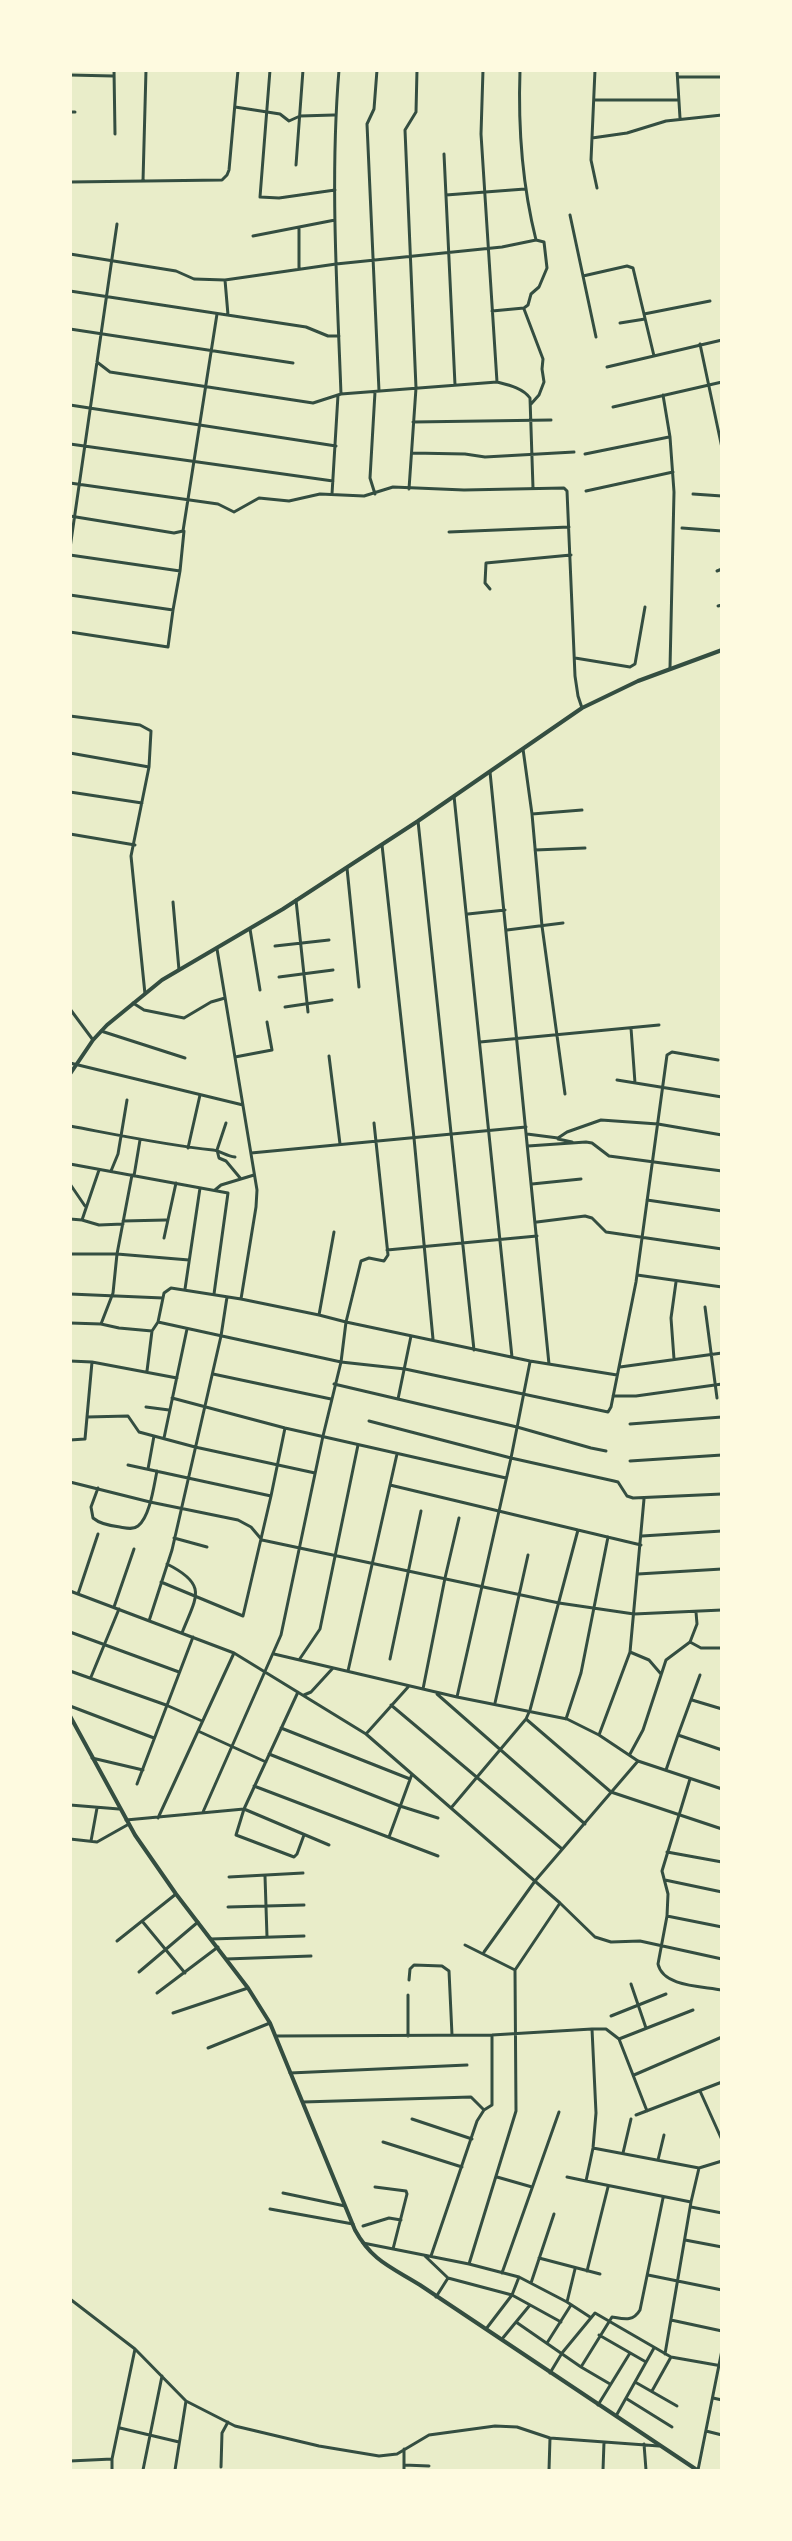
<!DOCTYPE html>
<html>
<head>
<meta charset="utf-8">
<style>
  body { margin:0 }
  #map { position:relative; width:792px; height:2541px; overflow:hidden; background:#e9edc9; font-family:Ubuntu,sans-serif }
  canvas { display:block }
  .frame { position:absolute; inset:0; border:72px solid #fefae0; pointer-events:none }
</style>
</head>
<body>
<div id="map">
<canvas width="792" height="2541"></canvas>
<div class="frame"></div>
</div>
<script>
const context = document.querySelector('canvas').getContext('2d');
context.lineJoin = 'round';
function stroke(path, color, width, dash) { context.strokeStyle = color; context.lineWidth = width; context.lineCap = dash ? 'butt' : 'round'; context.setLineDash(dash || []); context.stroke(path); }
stroke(new Path2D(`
  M114,70L115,134
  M270,70L260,197L279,198L335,190
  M339,70C330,178 337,286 341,394
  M377,70L374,109L367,124L379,391
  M483,70L481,134L497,382
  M595,70L591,160L597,188
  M677,70L680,118
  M70,75L113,76
  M678,77H722
  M594,100H677
  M235,107L280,114L289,121L300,116L334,115
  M70,112H75
  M592,138L627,133L666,121L722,115
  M444,154L455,385
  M296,165L303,70
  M143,181L146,70
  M70,182L222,180L227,175L229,170L238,70
  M446,195L525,189
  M570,215L596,337
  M253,236L335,220
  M70,254L176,271L194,279L225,280L336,264L502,247L536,240C522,184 518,127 520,70
  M299,269V227
  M583,276L627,266L633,268L654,356
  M225,280L228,315
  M70,291L306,327L328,336H339
  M524,309L543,359L542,369L544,382L539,395L531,404
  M492,311L524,308L528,305L531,294L539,287L547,268L544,242L536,240
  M644,314L710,301
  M620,323L645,319
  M70,329L293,363
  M700,344L722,448
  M97,362L110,372L313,403L341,394L497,382C509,385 523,388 530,398L533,488
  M607,367L722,340
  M375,392L370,478L375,494
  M663,395L670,437L674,492L670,668
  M70,405L336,446
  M613,407L722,382
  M413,422L551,420
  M70,444L333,481
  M412,453L465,454L485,457L574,452
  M585,454L669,437
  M70,483L218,504L234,512L259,498L289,501L320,494L364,496L393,487L464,490L564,488L567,491L575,676L578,696L582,708
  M409,489L416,388L405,130L416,112L417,70
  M586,491L673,472
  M332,494L338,395
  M693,494L722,496
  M70,516L174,533L183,531L217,314
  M682,528L722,531
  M449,532L569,527
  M70,548L117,224
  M70,555L180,571L173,610L70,595
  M180,571L184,531
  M717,571L722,569
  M490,589L485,583L486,563L571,555
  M718,606L722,605
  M70,632L168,647L173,610
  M575,658L630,667L635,664L645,607
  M70,716L140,725L151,731L149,767L131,856L145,994
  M523,749L532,814L542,926L565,1094
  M70,753L149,767
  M490,772L549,1364
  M70,792L142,803
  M454,796L512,1357
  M532,814L582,810
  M418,821L474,1350
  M70,834L135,845
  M382,845L414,1138L433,1339
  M535,850L585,848
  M347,868L359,987
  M296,900L308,1012
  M173,902L179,970
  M468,914L505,910
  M250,929L260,990
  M507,930L563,923
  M275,946L329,940
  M279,977L333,970
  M133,1003L144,1010L184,1018L211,1002L225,998
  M285,1007L332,1000
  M70,1009L93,1040
  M631,1028L635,1083
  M101,1031L185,1058
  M480,1042L659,1025
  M329,1056L340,1144
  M235,1057L272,1050L267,1022
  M70,1063L243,1105
  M617,1080L722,1097
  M226,1123L217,1150L219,1158L226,1161L241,1179
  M374,1123L388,1255L384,1261L369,1258L361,1261L346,1322L530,1361L617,1375
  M70,1126C118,1135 165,1145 213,1150C221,1151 226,1156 235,1157
  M527,1134L558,1138L567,1132L601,1120L658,1124L722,1135
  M558,1139L572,1142
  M528,1146L586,1142L592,1143L609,1156L722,1171
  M188,1148L200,1095
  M251,1153L526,1127
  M70,1164L228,1193L214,1294
  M111,1171L118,1154L127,1100
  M134,1176L140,1140
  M70,1184L85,1206
  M532,1184L581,1179
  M215,1190L221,1185L254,1175
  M647,1200L722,1211
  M70,1219L82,1220L99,1170
  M82,1220L99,1225L123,1224
  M123,1221L166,1220
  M537,1222L585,1216L592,1218L606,1232L722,1249
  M164,1238L176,1183
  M387,1250L537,1236
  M70,1254H117L189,1260
  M637,1275L722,1287
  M185,1289L200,1188
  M70,1294L163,1298
  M241,1299L319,1315L334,1232
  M705,1307L717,1398
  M158,1322L341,1362L405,1369L608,1412L611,1407L636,1282L667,1055L672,1052L718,1060
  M70,1323L101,1324L119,1328L152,1331L158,1322L164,1293L171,1288L241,1299L256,1207L257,1190L217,949
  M101,1324L113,1293L117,1254L132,1175
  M674,1359L671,1318L676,1282
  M70,1361L92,1362L177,1378
  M620,1367L722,1353
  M147,1371L152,1331
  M213,1374L331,1399
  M334,1384L517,1427L591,1448L606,1451
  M613,1396H636L722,1384
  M172,1398L285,1428L506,1478
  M398,1399L411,1336
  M146,1407L169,1410
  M87,1417L128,1416L139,1432L195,1447L315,1473
  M369,1421L511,1458L614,1481L618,1482L627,1496L633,1498L722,1494
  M630,1424L722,1417
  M164,1438L187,1329
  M70,1440L85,1439L92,1362
  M630,1461L722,1455
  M128,1465L271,1496L243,1616L161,1582
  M148,1469L154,1436
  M70,1482L150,1502L238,1520L251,1527L262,1540L559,1603L634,1614L722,1610
  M390,1485L578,1530L530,1710L526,1719L451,1808
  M98,1488L91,1507L93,1518C100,1524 111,1526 120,1527C126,1528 133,1530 138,1526C150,1517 154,1485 157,1471
  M271,1496L285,1428
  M578,1530L641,1545
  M642,1536L722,1531
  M174,1538L207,1547
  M167,1564C209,1585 196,1597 182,1633
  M638,1574L722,1569
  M70,1591L234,1653L366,1734L560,1903L595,1937L611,1942L640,1941L722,1959
  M78,1594L98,1534
  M114,1607L134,1549
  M149,1621L172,1550L221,1336L227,1297
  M70,1632L179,1672
  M690,1642L701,1648H722
  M630,1652L649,1660L661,1674
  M274,1654L457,1697L567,1719L599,1735L638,1761L722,1789
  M390,1659L421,1511
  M299,1660L320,1629L358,1445
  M70,1671L166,1705L202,1721
  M348,1671L397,1454
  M91,1677L119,1609
  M423,1689L445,1578L459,1518
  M298,1692L244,1809L236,1835L294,1857L297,1854L304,1835
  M437,1694L585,1824
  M304,1695L311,1692L333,1668
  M457,1697L511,1458L530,1362
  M692,1700L722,1709
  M495,1703L528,1555
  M391,1705L562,1849
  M70,1706L154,1738
  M526,1719L611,1792L722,1829
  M566,1719L581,1673L608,1537
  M281,1728L410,1779
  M198,1731L266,1762
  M366,1734L409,1686
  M599,1735L630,1652L644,1499
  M678,1735L700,1675
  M269,1754L400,1806L438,1818
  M630,1754L643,1730L666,1660L690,1642L697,1624L696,1612
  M92,1758L143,1770
  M666,1770L678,1735L722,1750
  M137,1784L193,1637
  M254,1786L438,1856
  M70,1805L119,1809
  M203,1812L281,1635L323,1436L341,1362L346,1322L319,1315
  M158,1818L234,1653
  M126,1820L244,1809L329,1845
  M389,1837L412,1774
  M70,1839L97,1842L129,1824
  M91,1841L97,1808
  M667,1852L722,1862
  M265,1876L267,1937
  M229,1877L303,1873
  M665,1880L722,1892
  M228,1907L304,1905
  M667,1916L668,1894L662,1871L690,1779
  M142,1921L185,1973
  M722,1927L667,1916L658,1964C663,1987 702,1986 722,1990
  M211,1939L304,1936
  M117,1941L176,1894
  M465,1945L515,1970
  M484,1952L535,1881L638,1761
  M226,1959L311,1956
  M139,1972L198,1922
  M409,1980L410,1969L414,1965L442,1966L449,1971L452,2035
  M631,1984L646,2028
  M157,1993L218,1947
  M408,1995V2036
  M173,2013L248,1988
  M611,2016L666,1994
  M592,2029H606L619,2039L647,2111
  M277,2036L492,2035L592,2029L596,2113L593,2148L586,2181L691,2202L665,2354
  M619,2039L693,2010
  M208,2048L270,2023
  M290,2073L467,2065
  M634,2075L722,2037
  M700,2091L722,2140
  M303,2102L471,2097L484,2110
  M636,2115L722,2082
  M412,2119L472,2139
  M383,2142L462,2167
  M593,2148L699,2168L691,2202
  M623,2153L631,2119
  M658,2160L664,2135
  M699,2168L722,2161
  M497,2177L532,2187
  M567,2177L586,2181
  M375,2187L406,2191L407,2194L393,2249
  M283,2193L345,2206
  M691,2207L722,2213
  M270,2209L353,2224
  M363,2226L389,2218L401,2220
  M685,2240L722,2247
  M363,2243L469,2264L519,2277L567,2302L590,2317
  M425,2256L448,2278
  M431,2256L477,2121L484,2110L492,2105V2035
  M539,2258L600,2274
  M469,2264L516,2111L515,1970L560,1903
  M587,2271L608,2187
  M502,2273L559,2112
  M648,2275L722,2290
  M531,2283L554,2214
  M436,2297L448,2278L512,2295L561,2322
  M70,2299L135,2349L186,2401L235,2426L319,2446L379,2456L397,2454L429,2435L495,2426L517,2427L550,2438L659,2446
  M567,2302L575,2269
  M671,2320L722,2331
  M516,2322L581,2367L610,2384
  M486,2329L512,2295L519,2277
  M599,2335L646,2362
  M502,2339L530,2305
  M547,2343L571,2305
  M581,2367L612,2317C624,2319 633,2322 640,2310L663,2198
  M550,2373L562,2353L595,2313L671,2357L722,2366
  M635,2382L677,2406
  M652,2391L671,2357
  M713,2398L722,2400
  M627,2399L672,2427
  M598,2405L630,2353
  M616,2416L654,2348
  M120,2428L179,2442
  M706,2431L722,2435
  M644,2444L646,2470
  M70,2461L112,2459
  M404,2465L429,2466
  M221,2467L222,2433L228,2422
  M112,2470V2459L135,2349
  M143,2470L162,2376
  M175,2470L186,2401
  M404,2470V2449
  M549,2470L550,2438
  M603,2470L604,2442
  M698,2470L722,2350`), '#344e41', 3);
stroke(new Path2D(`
  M70,1074L93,1040L107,1025L162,980L283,909L418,821L582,708L638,681L722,650
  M70,1716L135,1835L176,1894L248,1988L270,2023L355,2230C372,2261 391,2267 420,2285L697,2470`), '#344e41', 4);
</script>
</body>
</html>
